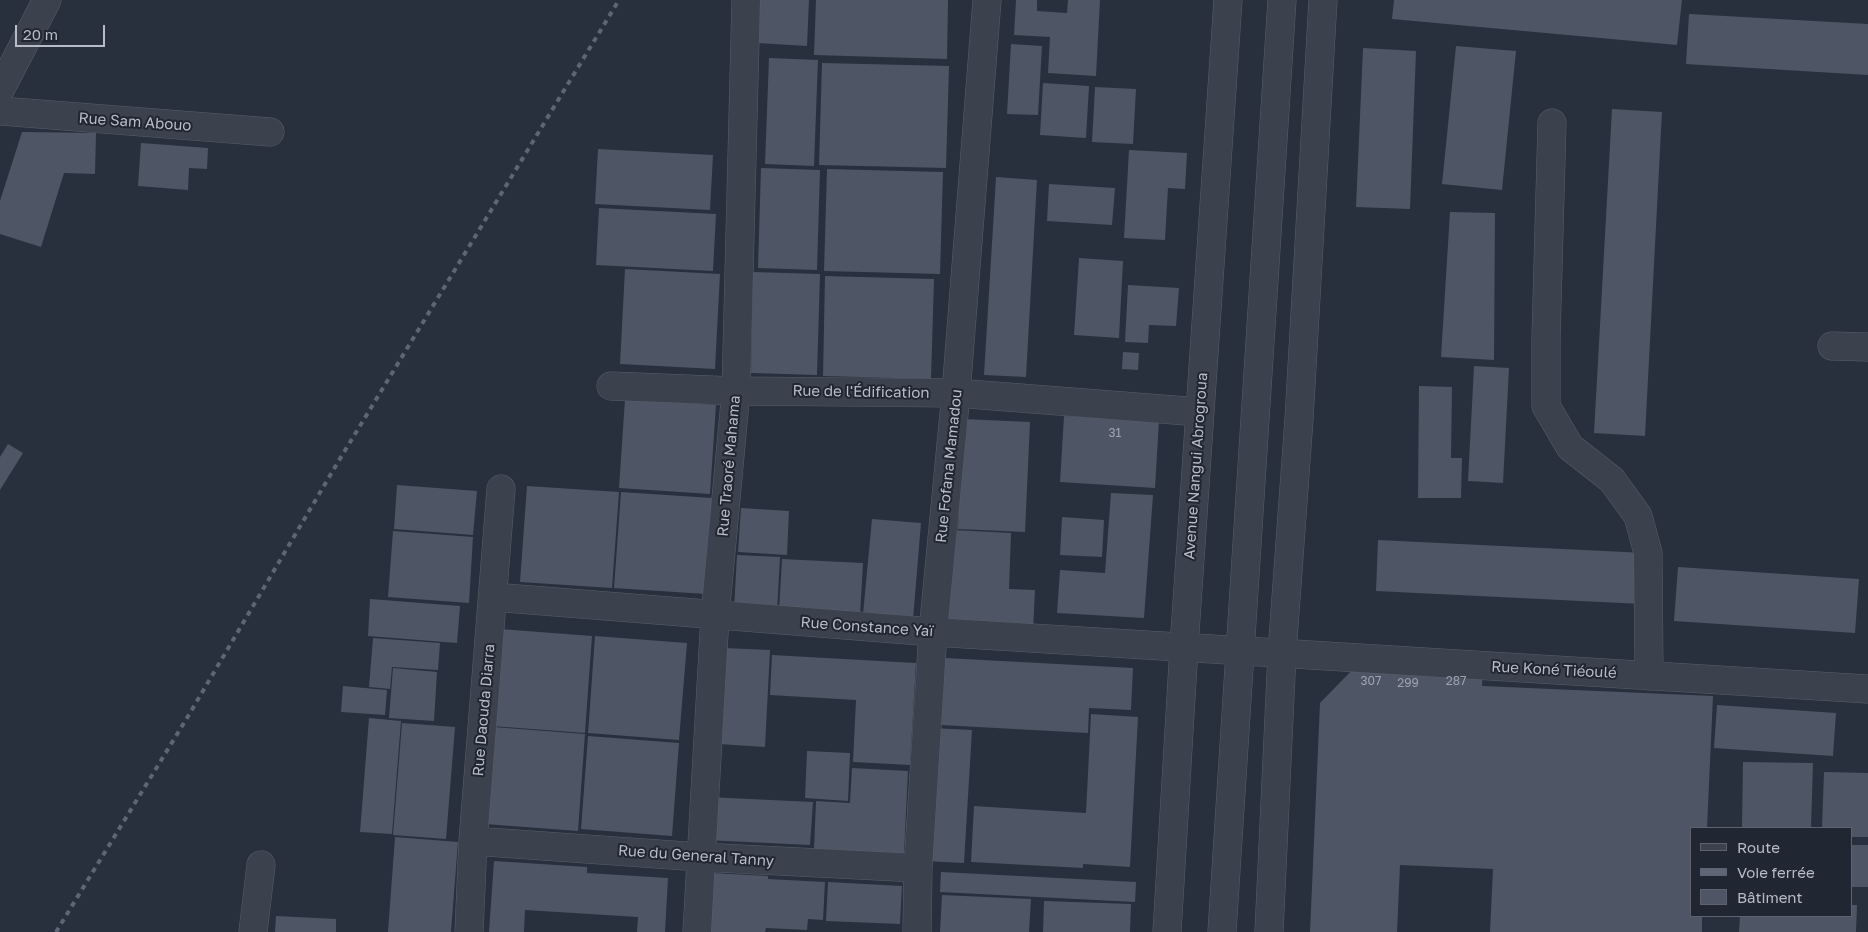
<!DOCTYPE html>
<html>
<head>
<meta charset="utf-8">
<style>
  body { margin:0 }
  #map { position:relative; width:1868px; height:932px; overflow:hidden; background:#282f3d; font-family:"Golos Text",sans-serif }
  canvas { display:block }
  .legend { position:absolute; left:1690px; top:827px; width:162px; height:90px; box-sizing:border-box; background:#202632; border:1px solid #5d626e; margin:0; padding:6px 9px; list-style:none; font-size:15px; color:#b8bcc8 }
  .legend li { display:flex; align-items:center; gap:10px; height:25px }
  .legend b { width:25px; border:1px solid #5d626e }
  .scale { position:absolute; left:15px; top:25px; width:90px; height:22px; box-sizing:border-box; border:2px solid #b8bcc8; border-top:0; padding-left:6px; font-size:15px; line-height:18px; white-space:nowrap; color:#b8bcc8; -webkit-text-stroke:4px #202632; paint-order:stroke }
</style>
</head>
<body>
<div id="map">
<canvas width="1868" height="932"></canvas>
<ul class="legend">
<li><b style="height:6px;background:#3b414d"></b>Route</li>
<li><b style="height:6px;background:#5e6574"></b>Voie ferrée</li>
<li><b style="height:14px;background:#4e5665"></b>Bâtiment</li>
</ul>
<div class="scale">20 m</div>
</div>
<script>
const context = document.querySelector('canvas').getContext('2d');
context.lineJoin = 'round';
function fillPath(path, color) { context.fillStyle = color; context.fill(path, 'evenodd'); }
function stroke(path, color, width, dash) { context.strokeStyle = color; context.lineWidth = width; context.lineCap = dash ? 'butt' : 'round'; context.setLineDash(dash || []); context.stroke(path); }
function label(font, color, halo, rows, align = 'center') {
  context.font = font + ' "Golos Text",sans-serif'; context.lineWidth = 4; context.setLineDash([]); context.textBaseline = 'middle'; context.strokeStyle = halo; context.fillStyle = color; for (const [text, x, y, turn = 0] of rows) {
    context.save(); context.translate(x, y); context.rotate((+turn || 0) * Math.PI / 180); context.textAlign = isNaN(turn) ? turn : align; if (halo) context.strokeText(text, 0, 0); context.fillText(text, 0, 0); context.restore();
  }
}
fillPath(new Path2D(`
  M760,0H809L807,46L757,43Z
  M816,0H948L947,59L814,55Z
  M1016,0H1037V11L1067,13L1068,0H1100L1096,76L1048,73L1050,37L1014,35Z
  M1394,0H1682L1677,45L1392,19Z
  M1689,14L1868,24V75L1686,64Z
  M1011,44L1042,46L1038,115L1007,114Z
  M1456,46L1516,51L1502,190L1442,184Z
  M1363,48L1416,51L1410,209L1356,207Z
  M769,58L818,60L814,166L765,164Z
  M822,63L949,66L946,168L819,165Z
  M1043,83L1089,86L1086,138L1040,135Z
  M1095,87L1136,89L1133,144L1092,142Z
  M1612,109L1662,112L1645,436L1594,433Z
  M22,132L96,133L95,174L64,173L41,247L0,234V201Z
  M141,143L208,148L207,169L189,168L188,190L138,186Z
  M598,149L713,155L710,210L595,204Z
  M1129,150L1187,153L1185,189L1168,188L1165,240L1124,238Z
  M761,168L820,170L817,270L758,268Z
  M827,169L943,172L940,274L824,271Z
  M996,177L1037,180L1026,377L984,375Z
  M1049,184L1115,188L1112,225L1047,221Z
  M599,208L716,214L713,271L596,265Z
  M1450,212L1495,213L1494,360L1441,357Z
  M1079,258L1123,261L1119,338L1074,335Z
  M625,269L720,274L715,369L620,364Z
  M753,272L820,274L817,375L751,373Z
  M825,276L934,279L931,379L823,376Z
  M1128,285L1179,288L1176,326L1149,325L1148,343L1125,342Z
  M1123,352L1139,353L1138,370L1122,369Z
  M1474,366L1509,368L1503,483L1468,481Z
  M1419,386L1452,387L1451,458H1462L1461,498H1418Z
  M625,399L716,405L710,494L619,488Z
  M1064,416L1159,421L1155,488L1060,482Z
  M963,419L1030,422L1025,532L958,529Z
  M8,444L23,453L0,490V457Z
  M397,485L477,491L473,535L394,529Z
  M527,486L619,492L612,588L520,582Z
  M621,492L712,498L706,594L614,588Z
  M1111,493L1153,495L1144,618L1057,613L1060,570L1105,573Z
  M741,508L789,511L787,555L738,552Z
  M1062,517L1104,520L1102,557L1060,555Z
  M872,519L921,523L913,619L863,614Z
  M953,530L1011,533L1009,589L1035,590L1033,631L948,627Z
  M393,531L473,537L469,603L388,597Z
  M1378,540L1645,553L1642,604L1376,591Z
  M737,555L780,557L777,611L734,609Z
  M782,559L863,563L860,616L779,611Z
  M1678,567L1859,579L1855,633L1674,621Z
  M370,599L460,606L457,643L368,636Z
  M500,629L592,636L585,733L492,726Z
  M595,636L687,643L679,740L588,733Z
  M373,638L440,643L438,670L392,667L390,689L369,687Z
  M724,648L770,650L765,747L719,744Z
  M772,655L916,663L910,765L853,762L856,700L770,695Z
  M945,658L1133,668L1131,710L1089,708L1088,733L941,725Z
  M1356,666L1483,672L1482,686L1713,696L1707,828H1692V916H1702V932H1490L1493,869L1400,865L1397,932H1310L1320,703Z
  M393,668L437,672L434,721L389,718Z
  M343,686L387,690L385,715L341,712Z
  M1717,705L1836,713L1833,756L1714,748Z
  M1091,714L1138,717L1130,867L1083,864V868L971,862L974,806L1086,813Z
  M369,718L401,721L392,834L360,832Z
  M402,723L455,727L446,839L393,835Z
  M493,727L585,734L578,831L485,824Z
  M932,728L972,730L964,863L925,861Z
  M588,736L679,743L672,836L581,829Z
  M807,751L850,753L848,801L805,798Z
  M1743,762L1813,763L1811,828H1742Z
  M852,768L908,771L904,854L814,849L816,801L850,803Z
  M1824,772L1868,773V837H1852V828H1822Z
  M708,797L813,802L810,845L705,840Z
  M395,837L458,842L451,932H388Z
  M1852,845H1868V887H1852Z
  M494,861L587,867V873L668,878L665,932H637L638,917L525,910L524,932H489Z
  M941,872L1136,882L1135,902L940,892Z
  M712,873L768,876V879L825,882L823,920L808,919L807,930L766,928L765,932H709Z
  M828,882L902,886L900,924L826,921Z
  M942,895L1031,899L1029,932H940Z
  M1044,901L1131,904L1130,932H1043Z
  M1852,905H1857L1856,932H1739L1740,916H1852Z
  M276,916L336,919V932H275Z`), '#4e5665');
const minor = new Path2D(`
  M0,90L47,0
  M0,111L270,132
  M1552,123L1546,338V406L1570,447L1612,480L1638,516L1648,553L1649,676
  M1832,346L1868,347
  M611,386L736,391L956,393L1200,412
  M493,597L933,632L1868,689
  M473,841L700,857L918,868
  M253,932L261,865
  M469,932L473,841L501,489
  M697,932L715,616L736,391L746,0
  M917,932L918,868L933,632L956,393L987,0
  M1167,932L1184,647L1228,0
  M1222,932L1282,0
  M1269,932L1282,653L1299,419L1323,0`);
stroke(minor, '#595f6b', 29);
stroke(minor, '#3b414d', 28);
stroke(new Path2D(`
  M56,932L187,718L338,462L619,0`), '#5e6574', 4, [5, 5]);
label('12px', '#9ea2af', null, [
  ["31",1115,433],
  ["307",1371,681],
  ["287",1456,681],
  ["299",1408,683]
]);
label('15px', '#b8bcc8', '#202632', [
  ["Rue Sam Abouo",135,122,4],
  ["Rue de l'Édification",861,392,1],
  ["Rue Traoré Mahama",729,466,-85],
  ["Rue Fofana Mamadou",949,466,-84],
  ["Avenue Nangui Abrogroua",1196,466,-86],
  ["Rue Constance Yaï",867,627,4],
  ["Rue Koné Tiéoulé",1554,670,3],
  ["Rue Daouda Diarra",484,710,-85],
  ["Rue du General Tanny",696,856,4]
]);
</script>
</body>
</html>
